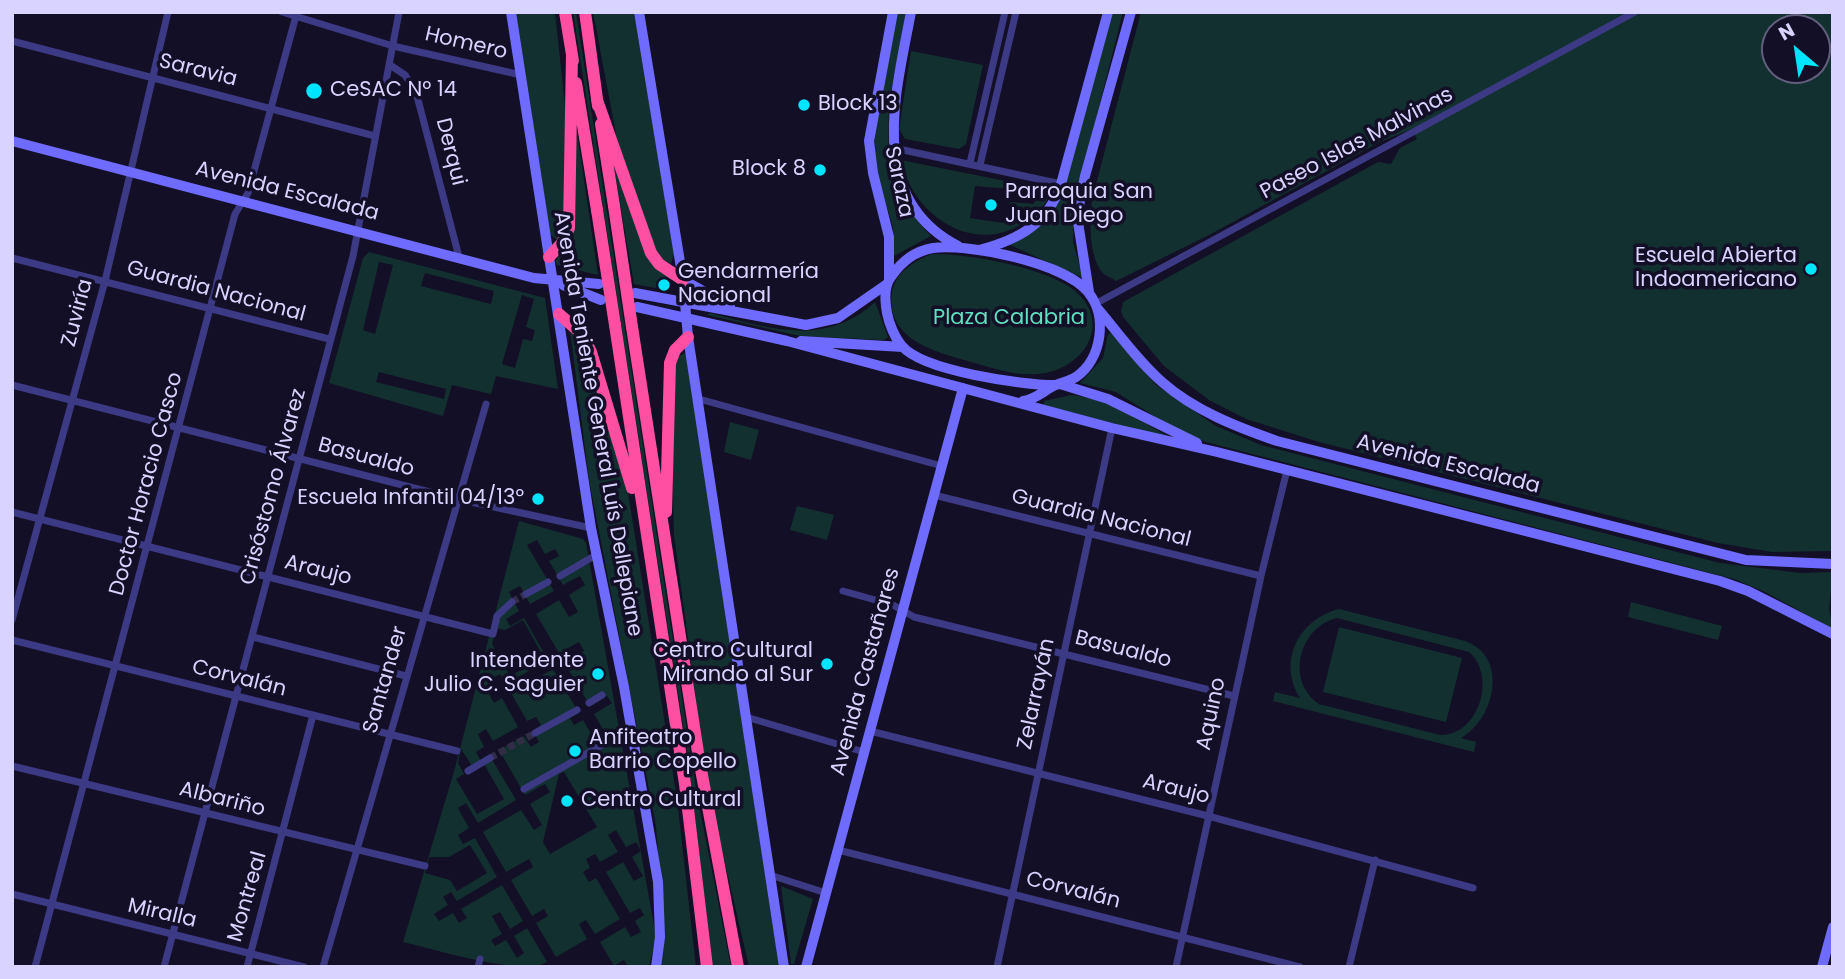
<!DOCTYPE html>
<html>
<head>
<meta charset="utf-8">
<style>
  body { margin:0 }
  #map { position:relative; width:1845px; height:979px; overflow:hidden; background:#130f26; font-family:Poppins,sans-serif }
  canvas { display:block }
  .frame { position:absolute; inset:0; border:14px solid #d9d4ff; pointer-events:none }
  .north { position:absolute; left:1761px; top:14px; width:70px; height:70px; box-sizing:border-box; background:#130f26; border:2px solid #625e7d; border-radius:50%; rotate:331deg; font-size:19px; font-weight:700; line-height:28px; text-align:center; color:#d9d4ff }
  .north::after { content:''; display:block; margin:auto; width:24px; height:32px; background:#00e5ff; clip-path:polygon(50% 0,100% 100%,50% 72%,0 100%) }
</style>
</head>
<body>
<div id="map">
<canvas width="1845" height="979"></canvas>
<div class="frame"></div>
<div class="north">N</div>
</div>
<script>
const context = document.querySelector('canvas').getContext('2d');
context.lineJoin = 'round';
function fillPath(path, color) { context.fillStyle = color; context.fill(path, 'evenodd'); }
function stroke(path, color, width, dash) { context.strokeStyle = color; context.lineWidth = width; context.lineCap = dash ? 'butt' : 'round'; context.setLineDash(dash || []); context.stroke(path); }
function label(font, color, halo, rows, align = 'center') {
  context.font = font + ' Poppins,sans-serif'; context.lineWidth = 7; context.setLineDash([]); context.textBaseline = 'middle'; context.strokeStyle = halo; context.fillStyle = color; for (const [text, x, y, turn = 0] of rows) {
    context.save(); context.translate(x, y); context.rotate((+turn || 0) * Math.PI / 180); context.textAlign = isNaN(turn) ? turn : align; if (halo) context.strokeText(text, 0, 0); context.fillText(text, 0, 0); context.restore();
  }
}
fillPath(new Path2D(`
  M516,12H555L565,106V228L557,240L550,234Z
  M573,12H576L697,795L731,967H713L687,751Z
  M593,12H634L674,254L671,264L658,257L617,139Z
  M896,12H907C891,94 865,169 931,236L894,256L893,227L876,170L874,134Z
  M1110,12H1123L1074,206L1073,242L1083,278L1010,245L1032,232L1054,210Z
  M1141,12H1833V551L1772,552L1718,543L1319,442L1246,419L1209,400L1164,366L1123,317L1121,311L1123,302L1378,162L1391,164L1400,148L1417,139L1412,129L1380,142L1209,235L1116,281C1112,278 1104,275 1102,272C1088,254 1090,221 1092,200ZM1775,28H1817V70H1775Z
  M911,51L983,65L966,144L959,149L905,139L899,129Z
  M577,132L598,275L557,265L555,262L567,242Z
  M901,160L1050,190C1047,205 1040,211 1028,220C976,258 913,217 901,160ZM975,186L1036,191L1034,204L1010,202L1009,206L1024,208L1026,218L1021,222L1007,218L1003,223L970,218Z
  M614,168H619L647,252L671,276V286L666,290L634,284Z
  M369,252L545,298L558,389L496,376L491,394L452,385L443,416L329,383L363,258ZM379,262L393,265L375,334L363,330ZM425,273L494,291L491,304L421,286ZM522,295L534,299L526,327L535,330L532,341L523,339L515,368L502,364ZM379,372L446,389L444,399L376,382Z
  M932,254C967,253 1047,268 1074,290C1115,324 1082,371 1038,374C1014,376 993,368 971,362C936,352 885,340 892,292C896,272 914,261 932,254Z
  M875,302L888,337L884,340L800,336L707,315L710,313C768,328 825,348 875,302Z
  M570,330L579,332L626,480L677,799L696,967H658L662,916L656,826L589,480Z
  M1111,333L1156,385L1216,426L1261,445L1720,563L1800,573L1833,572L1829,609L1833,629L1765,592L1734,579L1206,442L1173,428L1116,392L1080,383L1103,358L1108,334Z
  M686,353L779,967H749L708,789L674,535L672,451L676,357Z
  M1072,395C1109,399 1139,420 1171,438L1043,405L1044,401Z
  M730,422L759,430L751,460L724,452Z
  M797,506L834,515L827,540L790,530Z
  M519,521L583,539L586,543L656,937L649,967H628L624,960L614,966L600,942L625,927L631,937L641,932L635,921L644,915L640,908L630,913L606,872L623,862L634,881L643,876L632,857L641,851L636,842L626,847L616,830L608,835L618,852L600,862L595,854L586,859L590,868L583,872L589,882L596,878L620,919L595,934L586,920L579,924L587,939L556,957L536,923L548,916L544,909L532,916L511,880L533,867L529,859L506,872L483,832L521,810L534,830L542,825L530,804L550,792L545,784L525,795L499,750L524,736L531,747L539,742L533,731L541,725L536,717L527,721L511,693L553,669L579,713L570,718L574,725L583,720L596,742L607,736L594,714L612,703L607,696L590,706L564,662L584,651L579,642L559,653L536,614L559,600L569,617L578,612L569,595L585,585L580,576L563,585L549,561L559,556L555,549L545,554L537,540L527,545L554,591L530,604L520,586L509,592L519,611L506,619L510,626L524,618L548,660L506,684L500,674L491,679L497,689L489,694L494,703L502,698L518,727L493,741L486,729L478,734L484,747L476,752L481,761L490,756L516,800L478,823L466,803L458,808L469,828L458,835L463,844L475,838L497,877L457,901L451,892L443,897L448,905L434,914L439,921L453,913L459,923L467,918L461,909L502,885L523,921L510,929L500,912L492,916L502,934L491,940L495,946L506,940L517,958L524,953L514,936L527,928L547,962C521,977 435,949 403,942L455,768ZM523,620L544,658L510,676L492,644L496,628L505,630ZM461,749L474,769L484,764L504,799L477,814L456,779L464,774L458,763ZM564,772L597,827L550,854L543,842L559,774ZM470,845L487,873L457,891L450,880L425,873L429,857H449Z
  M1631,602L1722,626L1718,640L1628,617Z
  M1339,609L1465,641C1510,657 1494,720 1461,738L1476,742L1474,752L1273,701L1275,692L1300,698C1277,661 1299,619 1339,609ZM1337,618L1469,652C1497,676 1479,736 1440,735L1319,704C1285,681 1299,627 1337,618Z
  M1339,627L1462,658L1446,722L1323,692Z
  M781,886L813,899L794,964H791Z`), '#12302f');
stroke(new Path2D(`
  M512,602L526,594
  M490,758L535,733`), '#312d47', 7, [7, 3.5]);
stroke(new Path2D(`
  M282,12L393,46L521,75
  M12,41L375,136
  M390,65L405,75L416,92L459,257
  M894,148L1061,184
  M970,163L1005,12
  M980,165L1016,12
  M12,258L329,339
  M1095,304L1635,12
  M12,385L457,499L591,528
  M699,399L942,466
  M934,495L1261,576
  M12,512L493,634L497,616L512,602
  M560,576L596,555
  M843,591L893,605L914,617L1234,696
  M526,594L548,582
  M12,620L105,281L168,12
  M253,637L406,676
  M12,640L457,751
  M589,703L602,695
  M746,717L864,752
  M870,731L1208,816L1473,888
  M535,733L577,710
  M12,766L425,866
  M468,771L490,758
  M524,789L632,728
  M838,850L1300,967
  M770,875L826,893
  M12,894L304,967
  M35,967L235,214L248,193L297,12
  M164,967L353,256L399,12
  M247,967L313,715
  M323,967L486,404
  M478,967L480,959
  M997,967L1112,428
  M1176,967L1261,576L1287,470
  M1349,967L1375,860`), '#3d3a85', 7);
stroke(new Path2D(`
  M511,12L591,528L624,687L658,882L660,937L656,967
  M639,12L683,280L688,337L784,967
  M911,12C896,93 865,198 958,246
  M12,141L534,278L599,284
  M979,250C1018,240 1048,224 1061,184L1108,12
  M889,279V237L873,173L869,141L893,12
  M683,280L730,306
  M563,285L601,300
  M1089,292L1077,216L1085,176L1131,12
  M635,293L806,325L838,318L887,284
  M637,307L787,341L1112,428L1217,452L1720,581L1748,591L1833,634
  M1098,309C1119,334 1138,361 1162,382C1195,411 1237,427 1277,441L1746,560L1833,564
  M801,341L903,347
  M1060,384L1108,399L1197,443
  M1023,401C1037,399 1044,390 1056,385C1062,382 1070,381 1076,377C1102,359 1108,316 1088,292C1065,263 968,243 933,248C915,251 901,262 891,277C884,286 885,302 887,313C889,324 895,338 902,346C923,371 1022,385 1054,385
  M806,967L963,388
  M1822,967L1833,927`), '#6f6bff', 10);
stroke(new Path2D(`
  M565,12L573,61
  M585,12L598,106
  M576,83L597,210
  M597,100L651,253L659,264L683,280
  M601,124L614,206
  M549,257L562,243L569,228L572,54
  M559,314L582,334L591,352L632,488
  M615,325L685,784L707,967
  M632,327L699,759L738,967
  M666,512L670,363L675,350L688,337`), '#ff4fa3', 12);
stroke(new Path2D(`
  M614,206L632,327
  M597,210L615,325`), '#ff4fa3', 12);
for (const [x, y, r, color] of [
  [314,91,9,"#00e5ff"],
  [804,105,7,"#00e5ff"],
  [820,170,7,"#00e5ff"],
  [991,205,7,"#00e5ff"],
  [1811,269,7,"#00e5ff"],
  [664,285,7,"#00e5ff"],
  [538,499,7,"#00e5ff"],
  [827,664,7,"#00e5ff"],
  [598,674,7,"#00e5ff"],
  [575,751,7,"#00e5ff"],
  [567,801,7,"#00e5ff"]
]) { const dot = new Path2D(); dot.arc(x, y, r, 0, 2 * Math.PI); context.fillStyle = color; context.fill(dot); stroke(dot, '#130f26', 2.5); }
label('21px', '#d9d4ff', '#130f26', [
  ["Homero",466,44,13],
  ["Saravia",198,71,14],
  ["Paseo Islas Malvinas",1357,144,-28],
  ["Derqui",450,152,76],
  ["Saraza",898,182,78],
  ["Avenida Escalada",287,192,14],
  ["Guardia Nacional",216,292,15],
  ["Zuviría",78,313,-75],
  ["Avenida Teniente General Luís Dellepiane",597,424,80],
  ["Basualdo",366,458,15],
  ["Avenida Escalada",1448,465,14],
  ["Doctor Horacio Casco",147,484,-75],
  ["Crisóstomo Álvarez",274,487,-75],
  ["Guardia Nacional",1101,519,14],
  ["Araujo",318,571,14],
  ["Basualdo",1123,650,14],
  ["Avenida Castañares",866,672,-75],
  ["Corvalán",239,679,14],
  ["Santander",386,680,-74],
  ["Zelarrayán",1037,694,-78],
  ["Aquino",1212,714,-78],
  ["Araujo",1176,790,14],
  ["Albariño",222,800,14],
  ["Corvalán",1073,891,14],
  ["Montreal",248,897,-74],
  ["Miralla",162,914,13]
]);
label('21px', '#d9d4ff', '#130f26', [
  ["CeSAC Nº 14",330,91],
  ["Block 13",818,105],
  ["Block 8",806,170,"right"],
  ["Parroquia San",1005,193],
  ["Juan Diego",1005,217],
  ["Escuela Abierta",1797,257,"right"],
  ["Indoamericano",1797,281,"right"],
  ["Gendarmería",678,273],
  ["Nacional",678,297],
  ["Escuela Infantil 04/13°",524,499,"right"],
  ["Centro Cultural",813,652,"right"],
  ["Mirando al Sur",813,676,"right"],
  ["Intendente",584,662,"right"],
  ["Julio C. Saguier",584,686,"right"],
  ["Anfiteatro",589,739],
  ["Barrio Copello",589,763],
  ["Centro Cultural",581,801]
], 'left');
label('21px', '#5fe0c0', '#130f26', [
  ["Plaza Calabria",1009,319]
]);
</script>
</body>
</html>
